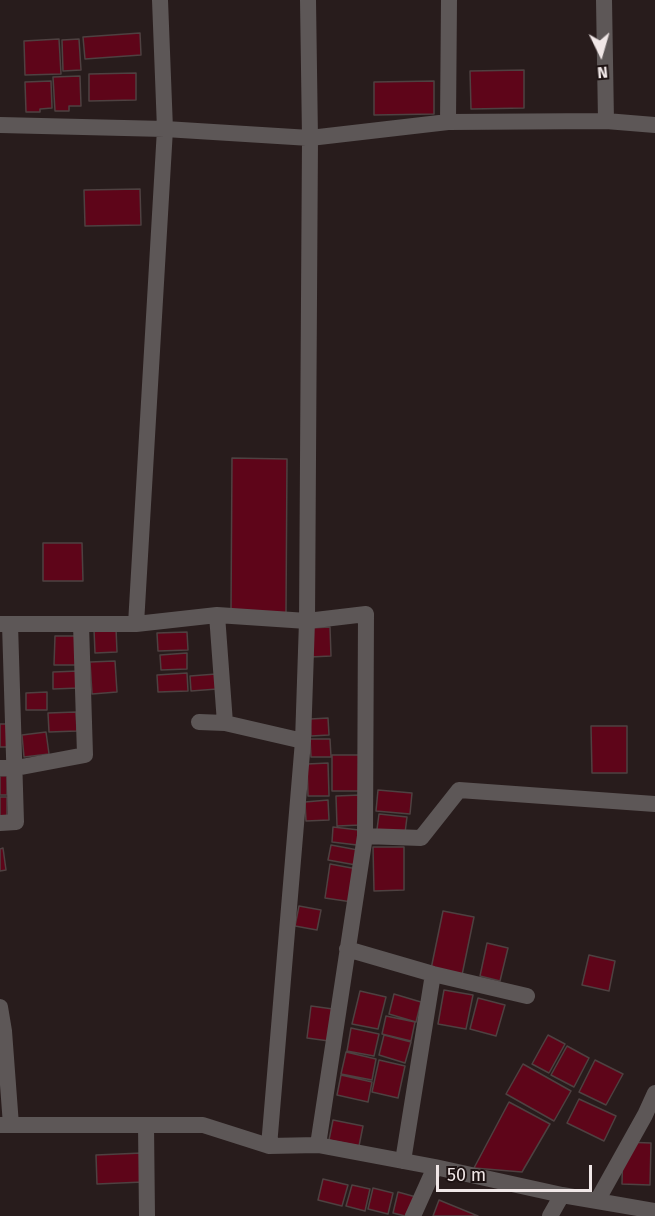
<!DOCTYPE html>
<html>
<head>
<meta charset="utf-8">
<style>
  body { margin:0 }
  #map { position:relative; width:655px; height:1216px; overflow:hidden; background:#281c1c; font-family:"Fira Sans",sans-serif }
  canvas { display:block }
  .north { position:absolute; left:571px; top:24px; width:60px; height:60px; -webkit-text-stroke:4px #1e1313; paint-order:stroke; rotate:175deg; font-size:16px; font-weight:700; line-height:24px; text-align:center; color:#f0e7e7 }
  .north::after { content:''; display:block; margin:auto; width:21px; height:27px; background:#f0e7e7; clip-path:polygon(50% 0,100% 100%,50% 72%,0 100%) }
  .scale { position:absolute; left:436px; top:1165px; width:156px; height:27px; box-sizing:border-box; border:3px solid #f0e7e7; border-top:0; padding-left:8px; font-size:18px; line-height:21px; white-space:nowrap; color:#f0e7e7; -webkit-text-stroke:4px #1e1313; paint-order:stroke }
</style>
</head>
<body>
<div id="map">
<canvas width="655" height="1216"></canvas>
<div class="north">N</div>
<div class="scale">50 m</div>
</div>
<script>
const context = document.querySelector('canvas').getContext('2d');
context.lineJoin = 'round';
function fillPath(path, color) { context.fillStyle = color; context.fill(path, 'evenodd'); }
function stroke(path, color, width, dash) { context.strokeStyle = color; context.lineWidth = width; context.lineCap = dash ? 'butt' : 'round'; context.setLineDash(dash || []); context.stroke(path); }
const building = new Path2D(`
  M140,33L141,55L85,59L83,37Z
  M59,39L61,74L25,75L24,41Z
  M79,39L81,70L63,71L62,40Z
  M524,70V108L471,109L470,71Z
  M136,73V100L89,101V74Z
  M80,76L81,106H69V111H55L53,77Z
  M51,81L52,108L40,109V112H26L25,82Z
  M434,81V114L374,115V82Z
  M140,189L141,225L85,226L84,190Z
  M232,458L287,459L286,613H231Z
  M43,543H82L83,581H43Z
  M330,627L331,656L310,657L309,628Z
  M116,628L117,652L95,653L94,629Z
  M187,632L188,650L158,651L157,633Z
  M55,636H79L78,665H54Z
  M187,653V669L161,670L160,655Z
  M115,661L117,692L92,694L90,662Z
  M79,671V688L53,689V672Z
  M187,673L188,691L158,692L157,675Z
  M216,674L217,689L191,691L190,676Z
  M47,692V710H26V693Z
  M76,712L77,731L49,732L48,713Z
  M328,718L329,735L311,736L310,719Z
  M0,724H9V747H0Z
  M591,726H627V773H592Z
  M46,732L49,754L24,757L22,735Z
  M310,739H330L331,757H311Z
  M332,755H361L362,791H332Z
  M328,763L329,796H308L307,764Z
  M0,776H7V795H0Z
  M378,790L412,793L410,814L376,811Z
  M360,795L361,825L337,826L336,796Z
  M0,797H7V818H0Z
  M328,800L329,820L306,821L305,802Z
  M379,814L407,817L404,841L376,837Z
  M333,827L359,830L357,845L332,842Z
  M331,845L358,850L356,865L328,860Z
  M373,847H404V890L374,891Z
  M3,848L6,870L0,871V849Z
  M330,864L357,869L352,902L325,898Z
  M299,906L321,910L317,930L295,926Z
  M443,911L474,917L462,975L431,969Z
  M487,943L508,948L500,981L480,976Z
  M589,955L615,961L609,991L582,985Z
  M444,990L473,995L466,1029L438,1024Z
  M360,991L386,997L378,1029L352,1024Z
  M394,994L421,1002L416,1022L389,1014Z
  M478,998L505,1005L496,1036L470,1029Z
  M311,1006L333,1009L329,1041L307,1038Z
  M386,1016L415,1022L411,1041L382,1034Z
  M351,1028L379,1034L374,1056L347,1051Z
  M384,1035L411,1042L405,1063L379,1055Z
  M548,1035L565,1044L549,1073L532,1064Z
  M567,1046L589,1058L574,1087L551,1075Z
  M346,1052L376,1059L372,1080L341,1074Z
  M379,1060L405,1066L398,1098L372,1092Z
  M595,1060L623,1074L606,1105L579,1092Z
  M523,1064L571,1091L554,1121L506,1094Z
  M341,1075L372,1082L368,1102L337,1095Z
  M579,1099L616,1116L604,1141L567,1123Z
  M509,1102L550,1124L522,1172L474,1168Z
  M333,1120L363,1126L359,1146L329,1140Z
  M623,1142L651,1143L650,1185L622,1184Z
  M142,1153L143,1182L97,1184L96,1155Z
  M323,1179L348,1185L342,1206L318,1200Z
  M352,1185L370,1189L365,1211L346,1206Z
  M373,1188L393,1193L388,1214L368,1209Z
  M398,1192L416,1197L405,1216L393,1213Z
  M439,1200L478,1216H433Z`);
fillPath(building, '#5e0519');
stroke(building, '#4e4141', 1.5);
stroke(new Path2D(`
  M604,0L606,121
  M448,122L449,0
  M0,125L165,129L310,138L448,122L606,121L655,125
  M217,615L225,723
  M0,624H136L217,615L307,621L366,614L365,836L318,1145
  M136,624L165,129L160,0
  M199,722L225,723L303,741
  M0,768H16L85,755L81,624
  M0,823L16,822L10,624
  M365,836L421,838L459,790L655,804
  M347,949L433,974L527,996
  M0,1007L4,1031L11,1125
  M0,1125H203L269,1146L318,1145L435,1167L562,1195L655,1211
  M146,1125L147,1216
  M269,1146L303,741L307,621L310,138L308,0
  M403,1161L433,974
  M597,1201L645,1115L655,1093
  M413,1216L435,1167
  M550,1216L562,1195`), '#5d5757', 16);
</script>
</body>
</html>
